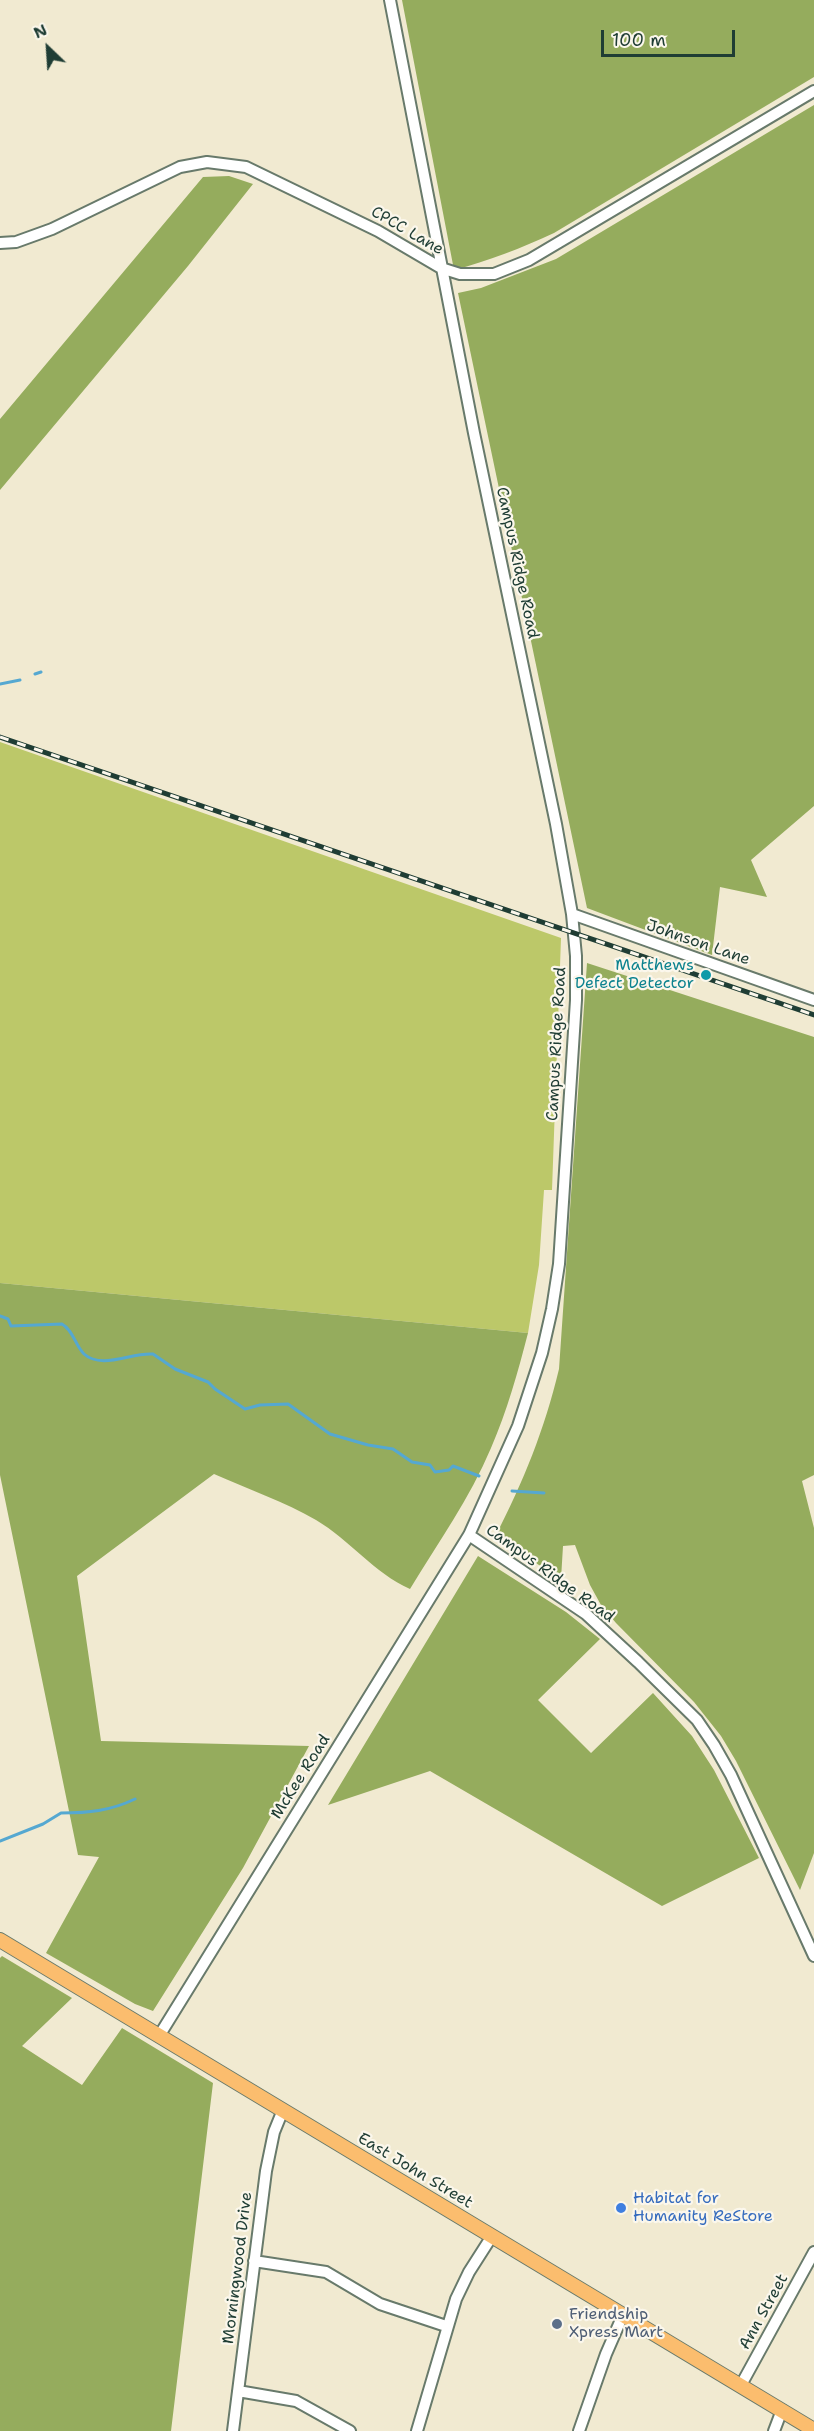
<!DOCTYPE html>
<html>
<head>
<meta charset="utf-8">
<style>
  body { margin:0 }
  #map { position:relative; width:814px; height:2431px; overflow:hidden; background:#f1ead1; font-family:"Shantell Sans",sans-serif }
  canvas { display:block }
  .north { position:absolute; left:18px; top:18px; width:60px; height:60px; -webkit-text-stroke:4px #fbf7ec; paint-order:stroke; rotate:335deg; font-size:16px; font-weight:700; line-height:24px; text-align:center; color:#1f3d34 }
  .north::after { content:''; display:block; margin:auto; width:21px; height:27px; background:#1f3d34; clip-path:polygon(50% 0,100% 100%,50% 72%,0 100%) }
  .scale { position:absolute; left:601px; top:30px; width:134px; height:27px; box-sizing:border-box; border:3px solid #1f3d34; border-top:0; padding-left:8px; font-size:18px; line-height:21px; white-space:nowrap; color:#1f3d34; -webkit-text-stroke:4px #fbf7ec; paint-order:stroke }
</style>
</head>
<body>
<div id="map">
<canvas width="814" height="2431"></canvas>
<div class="north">N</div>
<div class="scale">100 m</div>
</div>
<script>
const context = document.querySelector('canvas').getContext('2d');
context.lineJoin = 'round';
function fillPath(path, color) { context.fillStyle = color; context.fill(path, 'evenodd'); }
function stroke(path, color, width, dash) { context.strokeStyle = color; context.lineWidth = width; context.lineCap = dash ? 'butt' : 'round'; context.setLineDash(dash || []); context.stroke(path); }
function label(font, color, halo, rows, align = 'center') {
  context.font = font + ' "Shantell Sans",sans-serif'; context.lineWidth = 4.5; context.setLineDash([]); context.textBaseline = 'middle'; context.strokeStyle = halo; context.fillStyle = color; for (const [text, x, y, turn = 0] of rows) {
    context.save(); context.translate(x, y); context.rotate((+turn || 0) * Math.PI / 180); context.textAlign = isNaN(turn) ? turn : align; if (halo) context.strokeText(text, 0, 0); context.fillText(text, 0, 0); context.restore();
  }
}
fillPath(new Path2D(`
  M0,742L561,938L552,1190H544L539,1265L528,1333L0,1283Z`), '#bcc869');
fillPath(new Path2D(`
  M402,0H814V77L554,233C522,248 488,261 454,270Z
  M814,105V806L751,860L767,897L720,887L712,955L587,908L458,293L481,288L556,259Z
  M229,176L253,184L188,266L0,490V419L203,177Z
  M587,963L814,1037V1475L802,1481L814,1528V1853L800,1890L736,1761L721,1736L694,1702L616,1623L601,1605L590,1585L575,1545L563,1546L561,1579L495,1537C524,1480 544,1431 559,1369Z
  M0,1283L528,1333C518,1372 507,1411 491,1448C470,1498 438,1543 410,1589C374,1573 350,1540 316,1520C285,1502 248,1489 214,1474L77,1576L101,1741L309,1746L243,1868L153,2011L135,2004L46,1953L99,1857L78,1855L0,1475Z
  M478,1556L566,1612L600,1639L538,1700L591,1753L653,1693L692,1736L714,1770L759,1858L662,1906L430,1771L328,1805Z
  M2,1956L72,1998L22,2046L82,2085L122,2028L213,2083L171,2431H0V1958Z`), '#95ac5d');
stroke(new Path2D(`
  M35,674L41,672
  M0,684L20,680
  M0,1316L8,1319L11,1326L62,1324C73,1330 75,1345 84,1354C102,1370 132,1352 153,1354L175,1369L208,1382L215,1389L245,1409L260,1405L288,1404L330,1434L368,1445L393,1449L412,1462L430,1465L435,1472L449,1470L453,1466L479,1476
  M512,1491L544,1493
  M0,1841L43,1824L61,1813C88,1813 110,1811 135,1799`), '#55a8d1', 3);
const minor = new Path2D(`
  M0,243L16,242L52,229L180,167L207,162L246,167L378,231L441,268L460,274H494L529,260L814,91
  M572,914L814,1000
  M469,1535L586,1614L638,1662L697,1720L714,1745L731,1775L814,1956
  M159,2036L469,1535L518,1426L542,1353L552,1309L559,1264L576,1000V956L572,914L556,824L474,433L390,0
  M254,2261L326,2272L380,2304L446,2326
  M741,2385L814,2252
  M238,2391L296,2401L350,2431
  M233,2431L266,2171L274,2132L283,2110
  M417,2431L456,2299L469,2272L492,2236
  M579,2431L606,2354L623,2315
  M774,2431L782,2410`);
const major = new Path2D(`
  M0,1940L814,2430`);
stroke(minor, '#687a6b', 14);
stroke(major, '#687a6b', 16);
stroke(minor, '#fff', 10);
stroke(major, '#fbbd6e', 14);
const rail = new Path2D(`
  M0,737L814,1015`);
stroke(rail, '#1f3d34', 5);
stroke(rail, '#fbf7ec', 3, [9]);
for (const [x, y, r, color] of [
  [706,975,6,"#0f9aa8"],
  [621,2208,6,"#3f7fe0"],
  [557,2324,6,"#5c6f8a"]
]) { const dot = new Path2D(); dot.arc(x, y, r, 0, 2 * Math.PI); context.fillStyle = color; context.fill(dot); stroke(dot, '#fbf7ec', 2); }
label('16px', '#1f3d34', '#fbf7ec', [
  ["CPCC Lane",407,231,30],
  ["Campus Ridge Road",517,563,78],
  ["Johnson Lane",698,943,19],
  ["Campus Ridge Road",557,1044,-87],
  ["Campus Ridge Road",550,1574,36],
  ["McKee Road",301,1777,-58],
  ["East John Street",415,2171,31],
  ["Morningwood Drive",238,2268,-83],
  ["Ann Street",764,2312,-61]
]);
label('16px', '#0d838f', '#fbf7ec', [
  ["Matthews",694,966],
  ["Defect Detector",694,984]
], 'right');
label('16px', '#366cbe', '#fbf7ec', [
  ["Habitat for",633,2199],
  ["Humanity ReStore",633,2217]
], 'left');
label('16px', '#4e5e75', '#fbf7ec', [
  ["Friendship",569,2315],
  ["Xpress Mart",569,2333]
], 'left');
</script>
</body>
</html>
